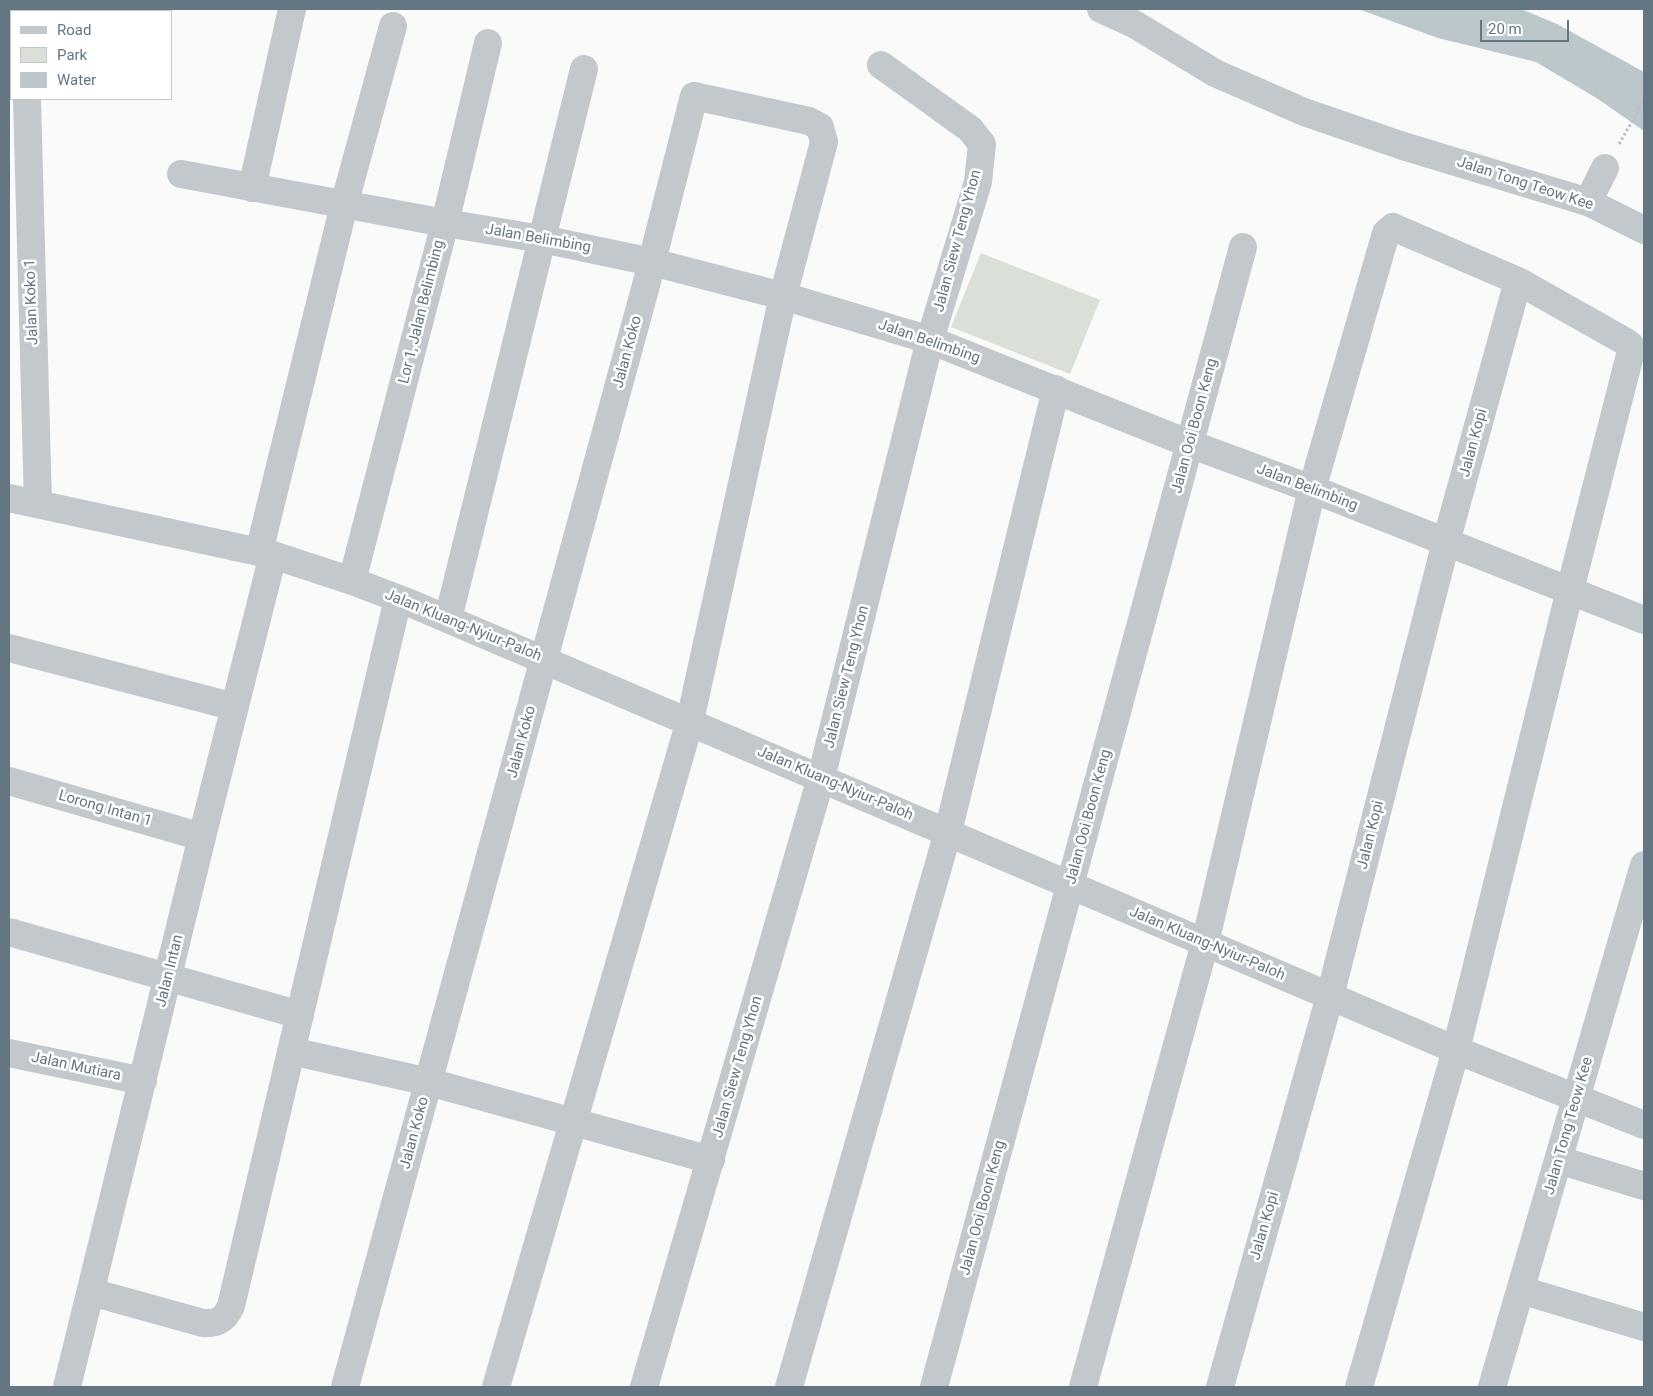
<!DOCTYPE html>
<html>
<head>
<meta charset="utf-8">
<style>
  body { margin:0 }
  #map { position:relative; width:1653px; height:1396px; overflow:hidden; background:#fafaf8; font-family:Roboto,sans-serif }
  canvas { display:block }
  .frame { position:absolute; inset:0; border:10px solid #657683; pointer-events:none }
  .legend { position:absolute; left:10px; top:10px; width:162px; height:90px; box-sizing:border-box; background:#fff; border:1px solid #c1c8cd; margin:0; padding:6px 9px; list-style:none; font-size:15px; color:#657683 }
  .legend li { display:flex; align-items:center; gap:10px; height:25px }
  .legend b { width:25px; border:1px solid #c1c8cd }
  .scale { position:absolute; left:1480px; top:20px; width:89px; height:22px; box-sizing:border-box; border:2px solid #657683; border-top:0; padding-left:6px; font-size:15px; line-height:18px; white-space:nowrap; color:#657683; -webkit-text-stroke:4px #fff; paint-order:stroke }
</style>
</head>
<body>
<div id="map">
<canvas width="1653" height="1396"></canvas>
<div class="frame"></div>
<ul class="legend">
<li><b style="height:6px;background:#c3c8cc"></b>Road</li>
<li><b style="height:14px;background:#dadfd7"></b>Park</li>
<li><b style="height:14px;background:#bbc7cb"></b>Water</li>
</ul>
<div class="scale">20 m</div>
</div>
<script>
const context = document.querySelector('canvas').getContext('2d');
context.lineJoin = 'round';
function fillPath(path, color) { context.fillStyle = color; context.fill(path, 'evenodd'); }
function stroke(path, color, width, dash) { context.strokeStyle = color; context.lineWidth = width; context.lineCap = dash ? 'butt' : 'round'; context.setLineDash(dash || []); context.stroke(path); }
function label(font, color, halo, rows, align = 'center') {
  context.font = font + ' Roboto,sans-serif'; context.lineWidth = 5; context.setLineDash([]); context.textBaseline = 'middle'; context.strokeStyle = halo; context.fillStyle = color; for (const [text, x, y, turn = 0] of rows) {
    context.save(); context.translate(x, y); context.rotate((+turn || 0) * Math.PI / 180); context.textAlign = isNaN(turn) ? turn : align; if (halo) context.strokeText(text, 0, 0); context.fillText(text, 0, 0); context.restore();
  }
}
fillPath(new Path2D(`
  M981,253L1100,300L1070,374L951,327Z`), '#dadfd7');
fillPath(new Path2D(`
  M1358,9H1521L1557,24L1644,72V131L1598,99L1536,62L1438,38Z`), '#bbc7cb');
stroke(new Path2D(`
  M1619,144L1644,101`), '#bbbfc2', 3, [2.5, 2.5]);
stroke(new Path2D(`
  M24,9V11
  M1101,9L1134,24L1215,73L1304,112L1403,146L1588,202L1644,230
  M27,99L38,504
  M181,174L445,223L542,239L652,262L783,296L930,340L1190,444L1312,489L1644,620
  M252,188L292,9
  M1588,202L1605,168
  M9,498L273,555L352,581L410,603L1456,1050L1644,1125
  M259,552L344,205L393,26
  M352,581L445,223L488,43
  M448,619L584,69
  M9,648L235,707
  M9,781L202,837
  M9,932L300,1015
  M291,1051L429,1082L711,1160
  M9,1053L143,1081
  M1559,1160L1644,1186
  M1521,1290L1644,1327
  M91,1292L203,1323C218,1324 225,1319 231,1306L398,599
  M67,1387L202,837L273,555
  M345,1387L645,289L694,96L809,121L820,127L824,142L783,296L690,721L496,1387
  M644,1387L821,778L930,340L978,182L982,144L970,129L881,65
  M789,1387L948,832L1056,389
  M934,1387L1243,247
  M1083,1387L1205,943L1312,489L1386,233L1393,227L1518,281L1626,342L1630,345L1631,351L1570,590L1456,1050L1359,1387
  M1220,1387L1330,996L1446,542L1518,281
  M1492,1387L1644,865`), '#c3c8cc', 28);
label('15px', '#657683', '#fff', [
  ["Jalan Tong Teow Kee",1525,184,18],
  ["Jalan Belimbing",538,239,10],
  ["Jalan Siew Teng Yhon",958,241,-75],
  ["Jalan Koko 1",32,302,-92],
  ["Lor 1, Jalan Belimbing",422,312,-76],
  ["Jalan Belimbing",929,342,19],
  ["Jalan Koko",628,352,-75],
  ["Jalan Ooi Boon Keng",1195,426,-75],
  ["Jalan Kopi",1474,443,-75],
  ["Jalan Belimbing",1307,488,21],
  ["Jalan Kluang-Nyiur-Paloh",463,626,22],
  ["Jalan Siew Teng Yhon",847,677,-76],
  ["Jalan Koko",522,742,-75],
  ["Jalan Kluang-Nyiur-Paloh",835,784,23],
  ["Lorong Intan 1",105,809,16],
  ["Jalan Ooi Boon Keng",1089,817,-75],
  ["Jalan Kopi",1371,835,-76],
  ["Jalan Kluang-Nyiur-Paloh",1207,944,23],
  ["Jalan Intan",170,971,-76],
  ["Jalan Mutiara",76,1067,12],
  ["Jalan Siew Teng Yhon",738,1067,-74],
  ["Jalan Tong Teow Kee",1569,1126,-74],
  ["Jalan Koko",415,1133,-75],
  ["Jalan Ooi Boon Keng",983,1208,-75],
  ["Jalan Kopi",1265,1226,-74]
]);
</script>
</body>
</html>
